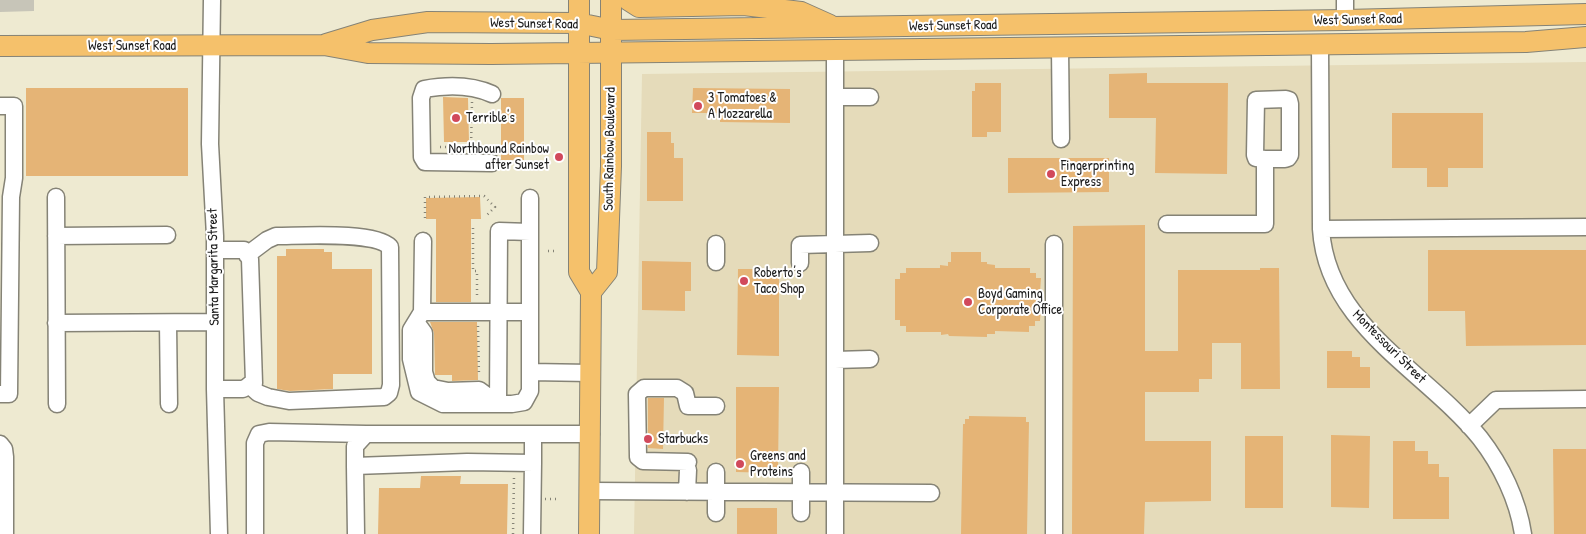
<!DOCTYPE html>
<html>
<head>
<meta charset="utf-8">
<style>
  body { margin:0 }
  canvas { display:block; background:#eeead1 }
</style>
</head>
<body>
<canvas width="1586" height="534"></canvas>
<script>
const context = document.querySelector('canvas').getContext('2d');
context.lineJoin = 'round';
function fillPath(path, color) { context.fillStyle = color; context.fill(path, 'evenodd'); }
function stroke(path, color, width, dash) { context.strokeStyle = color; context.lineWidth = width; context.lineCap = dash ? 'butt' : 'round'; context.setLineDash(dash || []); context.stroke(path); }
function label(font, color, halo, rows, align = 'center') {
  context.font = font + ' "Patrick Hand",sans-serif'; context.lineWidth = 4; context.setLineDash([]); context.textBaseline = 'middle'; context.strokeStyle = halo; context.fillStyle = color; for (const [text, x, y, turn = 0] of rows) {
    context.save(); context.translate(x, y); context.rotate((+turn || 0) * Math.PI / 180); context.textAlign = isNaN(turn) ? turn : align; if (halo) context.strokeText(text, 0, 0); context.fillText(text, 0, 0); context.restore();
  }
}
fillPath(new Path2D(`
  M1586,62V534H634L642,74Z`), '#e5dbba');
fillPath(new Path2D(`
  M0,0H34V11L0,12Z`), '#c7c5b8');
fillPath(new Path2D(`
  M1147,73V83H1228L1227,174L1155,173L1156,118H1109V74Z
  M975,83H1001V132H987V137H972V91H975Z
  M26,88H188V176H26Z
  M693,88L790,89V123L720,122V113H692Z
  M443,97L468,98L469,142H444Z
  M501,98H524V160H501Z
  M1392,113H1483V168H1448V187H1427V168H1392Z
  M647,132H671V143H674V158H683V201H647Z
  M1008,158H1109V192L1008,193Z
  M480,197L481,219H471V302H436V219H426V198Z
  M1145,225V351H1178V270H1260V268H1279L1280,389H1241V343H1212V379H1199V392H1145V441H1211V501L1145,502L1144,534H1072L1073,226Z
  M286,249H324V252H332V269H372V374H333V389L290,391L277,389V256H286Z
  M1428,250H1586V345L1466,346L1465,311H1428Z
  M951,252H981V262H987V264L995,265V268H1030V273H1036V278H1041L1040,292H1042L1040,321H1035V326H1029V332L995,331V334H987V337L949,336L948,334L941,335V332H906V326H900V320H895V279H900V273H906V268H940V265L948,266V262H951Z
  M642,261L691,262V291H685V311L642,310Z
  M738,269H779V356L737,355Z
  M430,322H477L478,380L452,381V375H435L434,333Z
  M1327,351H1352V357H1360V367H1370V388H1327Z
  M736,387H779L778,473L736,472Z
  M648,398H664L663,449L648,448Z
  M969,416L1026,417V422H1029L1027,534H961L963,424H965V419H969Z
  M1331,435L1370,436L1369,508L1331,507Z
  M1245,436H1283V508H1245Z
  M1393,441H1415V451H1428V464H1439V477H1449V519H1393Z
  M1553,449H1586V534H1554Z
  M421,476H461L460,484H508L507,534H378L379,488H420Z
  M737,508H777V534H737Z`), '#e5b476');
const minor = new Path2D(`
  M212,0L210,144L215,236V389L219,534
  M1345,20V0
  M1320,45L1321,229C1327,326 1425,370 1480,438C1501,465 1518,500 1523,534
  M1060,48L1061,139
  M835,97H870
  M0,106H14V178L11,197L9,394H0
  M492,163L425,162L422,157L421,98L424,89C446,85 472,85 492,94
  M56,197L57,404
  M530,198V372L591,373
  M1167,224H1265V159H1285L1288,158L1290,155V104L1289,100L1286,99L1256,100L1255,155L1256,158L1265,159
  M1321,229L1586,227
  M56,236L167,235
  M423,241L422,312L411,330V359L419,392L443,404H512L524,402L530,391V372
  M716,244V262
  M215,250H244L250,259L254,383L243,389H215
  M247,255L267,240L276,236C301,236 375,231 390,247L391,385L389,393L384,397L289,401L268,397L258,393L249,385
  M800,263V245L870,243
  M422,312H530
  M416,322L424,333V372L427,382L433,388L448,391L479,390L498,404
  M56,323L214,322
  M168,323L169,404
  M835,360L870,359
  M498,404L499,231L530,232
  M1469,426L1496,400L1586,399
  M0,444L4,449L5,457V534
  M688,462L643,461L638,457L637,394L644,388H677L685,393L688,406H716
  M533,463V434H591
  M355,466V446L366,434H533
  M801,472V513
  M590,491L931,493
  M687,492L688,470
  M716,513V472
  M255,534V443L259,434L269,432L366,434
  M356,534L355,466L467,462L533,463L532,534
  M835,534V50
  M1054,534V244`);
const major = new Path2D(`
  M579,0V272L591,292L589,534
  M628,0L639,7L744,5L801,12L830,25
  M326,44L372,30L428,22L578,23L612,30L1345,20L1586,14
  M0,46L324,45L368,53L491,54L1526,42L1586,37
  M591,292L607,272L611,166V0`);
stroke(minor, '#858376', 19);
stroke(major, '#858376', 22);
stroke(new Path2D(`
  M440,147H471L472,102
  M425,218V197L484,196L495,207L487,215
  M473,228V271H477V299
  M548,251H557
  M478,326L479,376
  M545,499H556
  M513,534L514,477`), '#858376', 2.5, [1, 4]);
stroke(minor, '#fff', 16);
stroke(major, '#f5c16b', 20);
for (const [x, y, r, color] of [
  [698,106,5,"#d1495b"],
  [456,118,5,"#d1495b"],
  [559,157,5,"#d1495b"],
  [1051,174,5,"#d1495b"],
  [744,281,5,"#d1495b"],
  [968,302,5,"#d1495b"],
  [648,439,5,"#d1495b"],
  [740,464,5,"#d1495b"]
]) { const dot = new Path2D(); dot.arc(x, y, r, 0, 2 * Math.PI); context.fillStyle = color; context.fill(dot); stroke(dot, '#fff', 2); }
label('14px', '#1c1c1c', '#fff', [
  ["West Sunset Road",1358,20,-1],
  ["West Sunset Road",534,24,1],
  ["West Sunset Road",953,26,-1],
  ["West Sunset Road",132,46],
  ["South Rainbow Boulevard",610,149,-89],
  ["Santa Margarita Street",214,267,-91],
  ["Montessouri Street",1389,347,45]
]);
label('14px', '#1c1c1c', '#fff', [
  ["3 Tomatoes &",708,98],
  ["A Mozzarella",708,114],
  ["Terrible's",466,118],
  ["Northbound Rainbow",549,149,"right"],
  ["after Sunset",549,165,"right"],
  ["Fingerprinting",1061,166],
  ["Express",1061,182],
  ["Roberto’s",754,273],
  ["Taco Shop",754,289],
  ["Boyd Gaming",978,294],
  ["Corporate Office",978,310],
  ["Starbucks",658,439],
  ["Greens and",750,456],
  ["Proteins",750,472]
], 'left');
</script>
</body>
</html>
